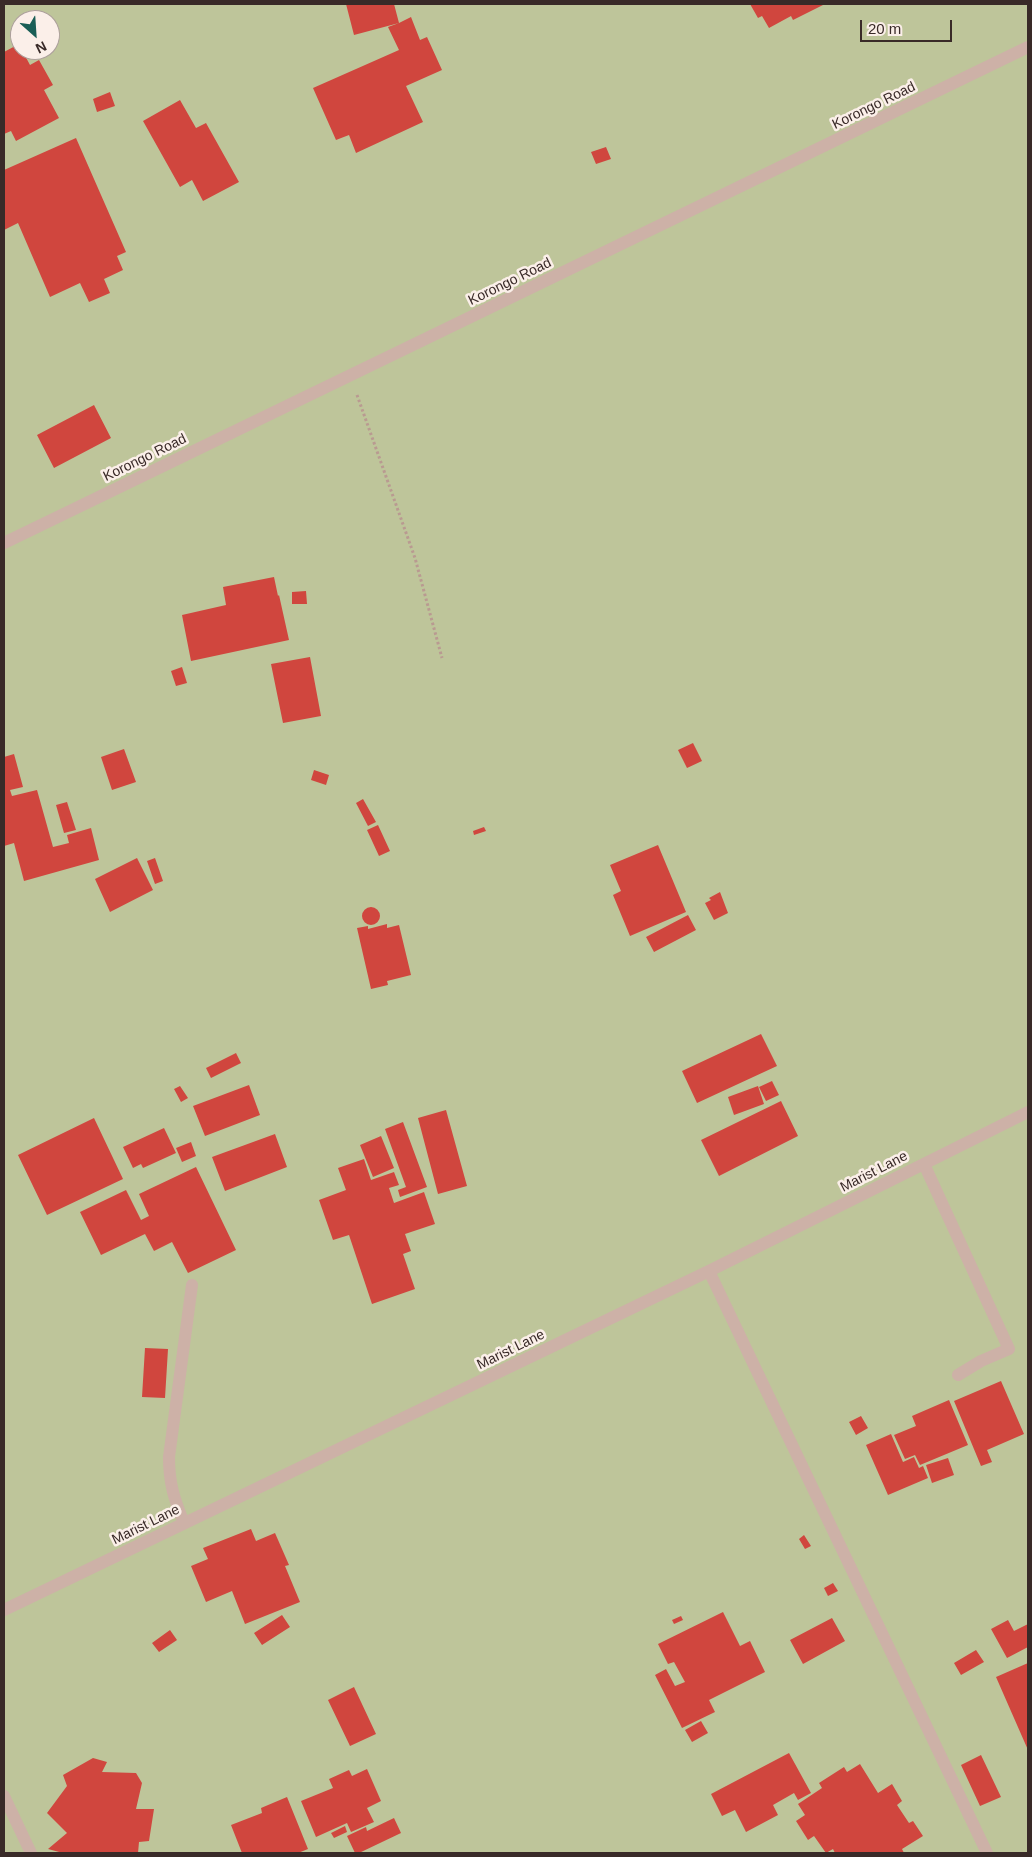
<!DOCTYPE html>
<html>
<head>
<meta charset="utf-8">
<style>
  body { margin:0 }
  #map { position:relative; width:1032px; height:1857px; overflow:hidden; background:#f4e4dc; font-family:Helvetica,sans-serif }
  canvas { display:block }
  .frame { position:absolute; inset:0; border:5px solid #392a28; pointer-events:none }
  .north { position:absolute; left:10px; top:10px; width:50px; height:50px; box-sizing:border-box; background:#fbefe9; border:1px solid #ada09c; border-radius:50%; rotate:154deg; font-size:14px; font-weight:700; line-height:20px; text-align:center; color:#392a28 }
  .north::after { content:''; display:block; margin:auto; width:18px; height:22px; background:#1a5e56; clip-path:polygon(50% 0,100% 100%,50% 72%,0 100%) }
  .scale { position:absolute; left:860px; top:20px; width:92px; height:22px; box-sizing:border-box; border:2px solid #392a28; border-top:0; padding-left:6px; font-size:15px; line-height:18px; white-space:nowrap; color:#392a28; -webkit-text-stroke:4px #fbefe9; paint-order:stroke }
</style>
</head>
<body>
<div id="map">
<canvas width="1032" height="1857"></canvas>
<div class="frame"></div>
<div class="north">N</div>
<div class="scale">20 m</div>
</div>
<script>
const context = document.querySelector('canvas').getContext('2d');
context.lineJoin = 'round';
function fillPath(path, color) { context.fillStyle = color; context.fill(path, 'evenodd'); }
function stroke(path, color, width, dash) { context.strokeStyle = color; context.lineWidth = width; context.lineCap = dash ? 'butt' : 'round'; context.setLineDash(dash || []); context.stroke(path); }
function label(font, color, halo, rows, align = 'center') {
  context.font = font + ' Helvetica,sans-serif'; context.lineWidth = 5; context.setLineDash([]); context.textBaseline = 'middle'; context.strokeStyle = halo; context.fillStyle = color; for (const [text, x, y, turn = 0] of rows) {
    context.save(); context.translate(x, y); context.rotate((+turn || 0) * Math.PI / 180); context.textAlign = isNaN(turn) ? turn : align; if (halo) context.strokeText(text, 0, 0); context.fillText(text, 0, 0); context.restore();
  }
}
fillPath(new Path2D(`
  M4,4H1028V1853H4ZM20,20H50V50H20Z`), '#bec59a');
fillPath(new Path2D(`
  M346,4H394L399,23L411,17L420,40L427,37L442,70L406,86L423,122L356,153L349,135L336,140L313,88L399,50L388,27L399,23L354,35Z
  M750,4H825L793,20L791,16L769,28L762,16L758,18Z
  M19,44L20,50H22L30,65L39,60L53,85L44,90L59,118L16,141L11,131L4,134V52Z
  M110,92L115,106L97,112L93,99Z
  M180,100L196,128L206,123L239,182L203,201L192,180L180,187L143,121Z
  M76,138L126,252L117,256L123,270L104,279L110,293L89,302L80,283L50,297L18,223L4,230V170Z
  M606,147L611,159L596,164L591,152Z
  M94,405L111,438L54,468L37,435Z
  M274,577L278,596L279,595L289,640L191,661L182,615L226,605L223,587Z
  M306,591L307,604H292V592Z
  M310,657L321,716L283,723L271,664Z
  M182,667L187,683L176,686L171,671Z
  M693,743L702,761L687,768L678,750Z
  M124,749L136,782L112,790L101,757Z
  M14,754L23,787L10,790L12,796L37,790L53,847L69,843L67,835L91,828L99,860L24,881L14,843L4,846V757Z
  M314,770L329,775L326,785L311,780Z
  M363,799L376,822L368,826L356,803Z
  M67,802L76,830L64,833L56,805Z
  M378,825L390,851L379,856L367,830Z
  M484,827L486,831L474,835L473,831Z
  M658,845L686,912L630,936L613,895L621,891L610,865Z
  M137,858L153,890L110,912L95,879Z
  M155,858L163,881L155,884L147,861Z
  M720,892L728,913L714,920L705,903L711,900L709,898Z
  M362 916a9 9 0 1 1 18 0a9 9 0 1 1-18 0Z
  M688,915L696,930L654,952L646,937Z
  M387,924V928L399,925L411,975L387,981L388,985L371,989L357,928L368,926V929Z
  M761,1034L777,1066L697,1103L682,1071Z
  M236,1053L241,1063L211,1078L206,1068Z
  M772,1081L779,1095L766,1101L759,1087Z
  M249,1085L260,1115L205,1136L193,1106Z
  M180,1086L188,1098L181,1102L174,1089Z
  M758,1086L764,1104L734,1115L728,1097Z
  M781,1101L798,1136L719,1176L701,1140Z
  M446,1110L467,1186L438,1194L418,1118Z
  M94,1118L123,1179L47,1215L18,1155Z
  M403,1122L427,1187L400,1197L398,1190L406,1187L385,1129Z
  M164,1128L176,1153L143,1168L141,1164L133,1168L123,1147Z
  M275,1134L287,1167L225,1191L212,1157Z
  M381,1136L394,1168L373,1177L360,1145Z
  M191,1142L196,1156L182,1162L176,1148Z
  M364,1159L371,1180L394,1172L399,1185L389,1188L394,1203L424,1192L435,1224L405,1234L411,1251L403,1254L415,1289L372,1304L349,1235L333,1240L319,1200L346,1190L338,1168Z
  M196,1167L236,1250L188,1273L172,1242L154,1251L145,1234L101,1255L80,1212L126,1190L141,1220L149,1216L139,1194Z
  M145,1348L168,1349L165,1398L142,1397Z
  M1001,1381L1024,1434L987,1450L992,1462L981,1466L954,1401Z
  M949,1400L968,1445L920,1465L915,1455L905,1459L894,1435L916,1426L912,1416Z
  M861,1416L868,1428L856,1435L849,1422Z
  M891,1434L903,1462L914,1457L919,1468L923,1466L928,1478L888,1495L866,1445Z
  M948,1458L954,1475L932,1483L926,1465Z
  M251,1529L256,1541L275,1533L289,1565L285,1566L300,1602L245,1624L232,1591L206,1602L191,1566L208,1559L203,1548Z
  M804,1535L811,1546L805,1549L799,1539Z
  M833,1583L838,1591L828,1596L824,1588Z
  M723,1612L740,1646L750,1641L765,1672L709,1700L715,1712L682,1728L655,1675L666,1669L675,1686L685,1682L674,1662L668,1664L658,1644Z
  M282,1615L290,1627L262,1645L254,1633Z
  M681,1616L683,1620L674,1624L672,1620Z
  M832,1618L845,1641L803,1664L790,1640Z
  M1008,1620L1014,1631L1028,1624V1647L1007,1658L991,1629Z
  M170,1630L177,1640L159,1652L152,1643Z
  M976,1650L984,1662L961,1675L954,1663Z
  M1028,1663V1750L996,1677Z
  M354,1687L376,1734L350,1746L328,1700Z
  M701,1721L708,1733L692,1742L685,1730Z
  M789,1753L811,1793L798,1800L794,1793L773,1805L778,1815L746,1832L735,1810L722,1816L711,1794Z
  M981,1755L1001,1797L980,1806L961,1765Z
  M93,1758L107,1762L102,1772L136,1773L142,1783L136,1809H154L149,1841L139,1842L138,1853H63L48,1849L67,1833L47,1813L67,1786L63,1775Z
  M860,1764L878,1793L892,1784L902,1801L897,1805L909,1823L913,1821L923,1836L902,1849L904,1853H835L833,1849L826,1853L814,1836L808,1840L796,1821L805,1815L798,1804L822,1788L819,1783L844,1767L847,1772Z
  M367,1769L381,1801L367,1808L374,1822L351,1832L347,1823L316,1837L301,1801L333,1788L329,1779L349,1770L352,1776Z
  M287,1797L308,1849L298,1853H242L231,1825L262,1813L261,1808Z
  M394,1818L401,1833L359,1853H355L347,1836L366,1827L367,1831Z
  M345,1826L347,1832L334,1838L331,1833Z`), '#d0463e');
stroke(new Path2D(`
  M357,395L415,558L442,658`), '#b99a91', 3, [2.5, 2.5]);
stroke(new Path2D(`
  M4,543L1028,47
  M924,1164L1009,1349L981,1361L958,1375
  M709,1271L987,1853
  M184,1523C174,1499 169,1483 169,1457L192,1285
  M4,1610L709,1271L1028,1112
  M4,1796L31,1853`), '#cdb1a7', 12);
label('14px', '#392a28', '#fbefe9', [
  ["Korongo Road",874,106,-26],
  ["Korongo Road",510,282,-26],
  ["Korongo Road",145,458,-26],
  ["Marist Lane",874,1172,-27],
  ["Marist Lane",511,1350,-26],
  ["Marist Lane",146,1525,-26]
]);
</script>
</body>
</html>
